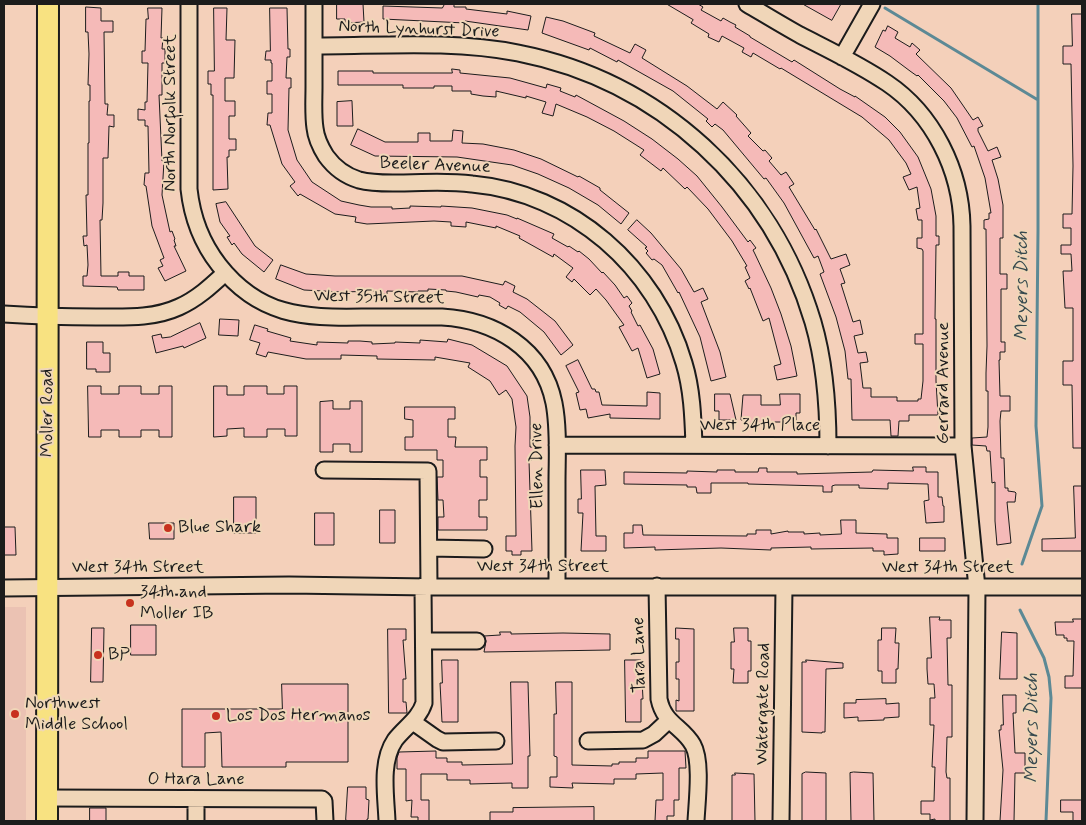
<!DOCTYPE html>
<html>
<head>
<meta charset="utf-8">
<style>
  body { margin:0 }
  #map { position:relative; width:1086px; height:825px; overflow:hidden; background:#f4d0ba; font-family:Mynerve,sans-serif }
  canvas { display:block }
  .frame { position:absolute; inset:0; border:5px solid #1c1c1c; pointer-events:none }
</style>
</head>
<body>
<div id="map">
<canvas width="1086" height="825"></canvas>
<div class="frame"></div>
</div>
<script>
const context = document.querySelector('canvas').getContext('2d');
context.lineJoin = 'round';
function fillPath(path, color) { context.fillStyle = color; context.fill(path, 'evenodd'); }
function stroke(path, color, width, dash) { context.strokeStyle = color; context.lineWidth = width; context.lineCap = dash ? 'butt' : 'round'; context.setLineDash(dash || []); context.stroke(path); }
function label(font, color, halo, rows, align = 'center') {
  context.font = font + ' Mynerve,sans-serif'; context.lineWidth = 4; context.setLineDash([]); context.textBaseline = 'middle'; context.strokeStyle = halo; context.fillStyle = color; for (const [text, x, y, turn = 0] of rows) {
    context.save(); context.translate(x, y); context.rotate((+turn || 0) * Math.PI / 180); context.textAlign = isNaN(turn) ? turn : align; if (halo) context.strokeText(text, 0, 0); context.fillText(text, 0, 0); context.restore();
  }
}
fillPath(new Path2D(`
  M4,607H26V821H4Z`), '#ebc2b3');
stroke(new Path2D(`
  M885,8L1038,100
  M1022,564L1042,506L1036,426L1038,231V4
  M1020,610L1044,658L1049,677L1051,698L1046,821`), '#5c8995', 3);
const building = new Path2D(`
  M337,4H363L364,22L345,23V19H337Z
  M445,4H454V7H466V9L507,14V11L531,16L528,30L465,21V23L383,19V6L442,8Z
  M667,4H698L703,7L701,10L721,21L723,18L730,22L736,25L735,27L750,36V37L792,62L794,60L840,89L855,97V96L885,117L900,132L918,157L931,189L936,216V236H939V245H936L935,319H936V381L938,415H909V421H899L898,436H891L890,420H852L851,379H848L845,351L836,317L820,274L824,272L818,256L814,258L784,203L766,178L764,179L723,130L715,124L712,127L706,121L708,119L673,91L618,60L617,62L590,48L589,50L542,33L546,17L563,21L595,33L594,36L630,53L635,44L646,50L642,58L687,86L717,109L723,102L737,115L736,116L751,133L748,136L763,151L765,150L772,158L769,161L781,175L786,172L794,184L789,187L815,230L816,229L831,259L846,254L850,265L840,269L845,283L841,284L853,322L860,320L863,334L854,336L858,353L866,352L868,362L860,363L863,388H871V397H897V401H918V399H921L923,381V344H915V334H923V251L922,249L917,248V238H922V220H918L916,209L920,208L917,187L909,190L903,177L911,174L906,163L889,140L862,117L781,68L780,69L753,53L751,57L742,52L744,48L722,36L719,42L708,37L709,34L691,23L693,20Z
  M803,4H841L832,20Z
  M86,7L101,8V21H113V32H104L105,104H108L107,115H114V127L109,126L108,158H103V203L102,220H100L101,276H118V272H129V276H144V290H118L117,287L83,286V276H87L88,265L87,245L84,246L83,236H87L86,195H88V143H89V101H90V85H88L89,54L88,32H86Z
  M148,8H162L161,38H163L162,49H165V63H162V95H159L162,161H164L162,195L170,232L172,231L175,239L174,240L176,246H174L186,271L165,281L158,268L163,266L160,260L164,258L152,226L146,186L144,185L145,173H149L148,126H145V120H138V109L145,110V102H147L148,63H142V51H145L146,19H148Z
  M214,8H227L226,40H235L234,78H225V101H235V116H229V139H236V150H229V157H227L228,189L213,190V95H211V84H208V71H214Z
  M270,8H287L288,49H290V57H287L286,78H291V88H289L288,130L297,160L312,182L341,201L359,205L371,207H392V209L410,208V206L441,207V206L472,208L507,215L517,219V218L554,234L552,238L568,247L569,246L578,252L579,251L589,259L602,273L603,272L615,285L624,298L627,296L632,303L629,306L632,311L631,312L638,326L640,325L653,349L660,374L647,378L638,348L632,351L619,327L624,325L606,300L596,289L590,295L574,279L572,282L566,277L573,268L554,254L553,257L519,238L520,236L496,226V228L466,222V227L451,226V222L434,221L367,224L355,222L356,217L335,214L300,194L298,196L290,186L295,182L282,164L270,125H267L268,113H272V94H267V81H272V63H271V60H265L266,51H270Z
  M1072,14H1082V448H1073L1072,385H1063V361H1073V308H1065L1063,271H1072L1071,254H1061V245H1071V228H1063V214H1072L1073,166L1071,64H1063V46H1072Z
  M888,26L898,32L895,38L910,47L912,43L920,50L916,54L951,88L973,120L978,117L983,126L978,128V131L988,151L997,147L1001,157L992,160L998,179L1003,205V238H1000V274H1007V289H1001V342H1005V352H1000V360H999L1000,396H1010V411H1001L1000,421L1001,458H1004L1005,488H1008V491L1015,492L1016,493L1015,502H1007L1011,543L997,545L995,521V482L992,483L990,451H987L986,446L972,445V438L987,437L988,427V391H986V373L987,346L986,229H984V220L989,219V213H991L985,178L974,146L972,147L957,118L944,101L918,75L917,76L910,71L890,56L875,47L883,30L885,31Z
  M452,69L460,70V73L510,78L546,88L547,84L561,88L560,91L575,97L576,95L624,121L652,139L678,159L697,176L722,207L748,242L750,240L756,248L753,250L755,254L771,288L781,314L791,346L797,376L777,380L774,366L781,364L769,318L763,321L750,288L749,289L745,281L750,278L745,267L747,266L732,241L708,209L687,187L685,189L663,168L661,171L640,155L644,150L614,131L587,117L556,104L553,116L542,113L546,102L526,96V98L496,91V97L483,96L471,94V91H452V86H434V88H403V85H338V71H373V73H452Z
  M352,101L353,126H337V102Z
  M358,129L385,142H418V133H430V141H452L453,130L463,131L462,143L483,144L514,150L541,159L578,177L579,176L600,188V190L629,213L621,224L598,205L569,188L538,174L512,165L457,157L375,156L351,145Z
  M226,202L255,246L273,260L264,272L242,254L234,243L232,245L227,237L230,236L220,222L216,204Z
  M637,220L651,233L681,269L694,292L703,288L708,299L701,302L720,352L726,377L711,381L700,337L679,292L678,293L662,265L654,259L652,260L646,253L648,251L645,248L647,247L628,230Z
  M281,265L306,274L335,276H462L503,285L505,281L515,286L513,292L527,299L555,321L573,345L561,355L544,332L520,312L508,306L506,309L499,305L500,303L490,297L479,295L478,297L456,292L446,291V290L428,289V291H418V292L387,291V294H378V291L342,292L304,290L276,279Z
  M220,319L239,320L238,336L219,335Z
  M200,323L206,338L184,348L183,346L156,353L152,336L161,334L162,338L170,337Z
  M255,325L268,329L267,331L291,338L290,341L317,345V342L348,343V341H360L372,342V344L395,343V342L420,343V340L447,342L448,339L472,345L507,366L527,396L530,417V447H534L533,455H531V461H529L532,551H521V555H512V551H506V536H516L515,446L516,427L512,399L506,390L499,395L490,381L468,367L470,363L435,357V360L377,359V356L341,355V359H306L268,352L266,357L256,354L260,343L250,340Z
  M87,342H103V353H110V372H96V369H87Z
  M578,360L592,389H595L596,392H599L602,405L647,406V392L660,393V419L610,418V414L588,418L586,409L580,410L576,393L579,392L566,366Z
  M88,386H101V394H119V386H141V394H159V386H172V437H159V430H141V437H119V430H101V437H89Z
  M214,386H227V395H244V386H267V394H284V386H297V436H285V429H267V437H244V428L227,429V436L214,437Z
  M715,394H730L736,420H719V411H715Z
  M780,394H800V413H796V422H768L762,423V424H751L744,423V420H741L743,395H761V405H780Z
  M333,401V409H350V401H362V452H350V444H333V452H320V402Z
  M405,407H455V419H448V437H456L455,447H487V460H480V477H487V500H479V517H487V530H438V517H444L443,500H438L437,477H443V460H437V450H405V437H413V420L405,419Z
  M913,467H926V472H938V497H942L943,506H944V522L926,523L924,501L929,500L928,484L888,483V489L859,488V485H835L832,486V492H823V486L748,484V483H711V493H697L696,487H687V485L624,484V472L687,473V471L717,472V470H735V472H758L759,468H767V472H797V474L872,472L873,470L913,471Z
  M581,470H605L606,485L595,486L596,536H606V551H581L583,513H578V499H581Z
  M1074,486H1082V551H1042V539L1075,538Z
  M234,497H256V533H234Z
  M380,510H395V543H380Z
  M315,513H334V545H315Z
  M841,520H856V533L887,534V538H898V554L884,555V551H873V548L811,549V547L771,548V550L721,548L655,550V547L624,548V533H633V525H642L643,535L747,536V534H756V530H771V534L788,531V532H804V534L820,533V535L841,534Z
  M149,523H174V539H150Z
  M4,527H15L16,555H4Z
  M920,538H945V551H920Z
  M930,617H940L939,620H951V638H947L948,685H952V737H947L946,772L947,778H950V821H935V819L930,820V814H921V801H934L935,767H932L934,725H930V698H935L934,684H928L927,669V658H931Z
  M1073,619H1082V688H1065V676H1073L1074,641H1067V638H1064V635H1056L1055,622H1073Z
  M131,625H156V655H131Z
  M92,628H104L103,682H91Z
  M676,628L694,629V711H676V700L679,701V679H676V662H679V639H676Z
  M734,628H748V641H751V671H748V683H733L734,669H731V642H734Z
  M882,628H896L895,643H899L898,669H896V683H882V671H878V640H881Z
  M388,629H406V640H403L406,679H403V702H406L407,713H389Z
  M500,632H511V634L563,633L610,634V650L484,652L486,641L484,636L500,635Z
  M1002,632L1017,633V679H1000Z
  M442,660H458V722H442L440,683H442Z
  M625,660H641L643,699H641V722H626Z
  M806,660L843,663V668L826,669L825,732H822V733L802,732V662H806Z
  M511,682H528L530,756H528V788H512V783L470,784V780H447V774H421V800H429V821H418V817H411L412,800L406,801V769H397V758L399,752L436,751V758H447V762H462V765L512,764Z
  M556,682H572V765L612,766V764H619V762H636V758H648V751H685L686,768H679V800H674V816H667V821H655L656,800H663V773L636,774V779H614V784L572,783L573,788L550,787V777H557V757L554,756V714H556Z
  M282,684H348V762H286V767H222L221,732L205,733V767H182V709H282Z
  M1003,695H1016V713H1013L1015,753H1025V773H1015L1014,821H1000L1003,770L999,730H1001V725H1003Z
  M886,699V704L899,703V717L884,718V720L858,721V717L844,718V703H856V700Z
  M806,772L826,773V821H802V774Z
  M854,772L873,773L874,821H851L850,773Z
  M735,773L754,774L755,821H732V775H735Z
  M348,787H366V799L369,800L368,819H367V821H348L346,820Z
  M1061,800H1082V821H1073V812H1061Z
  M594,807V821H490V812H513V808Z
  M90,808H106V821H90Z`);
fillPath(building, '#f5bab8');
stroke(building, '#1c1c1c', 1);
const minor = new Path2D(`
  M189,4V189C192,217 201,242 219,265C259,316 303,318 362,317C389,317 415,317 442,317C494,320 543,348 554,403C559,429 557,457 557,483C557,518 557,552 557,586
  M314,4C314,31 314,59 314,87C314,100 313,115 315,128C316,138 321,148 326,156C334,167 346,176 359,180C374,184 389,183 404,183C427,182 450,181 472,184C572,193 656,267 684,363C692,389 693,417 694,445
  M747,4C764,14 782,25 800,35C829,50 859,64 887,83C933,114 961,170 962,226L963,446L977,588L975,821
  M314,46C380,46 453,40 518,53C660,81 772,184 813,322C825,363 828,404 828,446
  M842,57L872,4
  M4,314C34,316 65,317 96,317C124,317 153,319 179,307C197,299 211,286 225,273
  M557,445L963,446
  M324,470L428,471L429,587
  M429,548L484,549
  M657,586L659,699C664,724 682,726 693,745C702,761 697,801 696,821
  M4,588L289,585L429,587H1082
  M424,641H477
  M413,722L437,739L443,742L496,741
  M588,741L643,740L654,734L669,720
  M47,798L322,799L324,801L325,821
  M196,821V799
  M387,821C386,795 380,762 395,740C405,727 419,719 424,703L423,586
  M781,821L784,587`);
const major = new Path2D(`
  M47,821L48,4`);
stroke(minor, '#1c1c1c', 19);
stroke(major, '#1c1c1c', 24);
stroke(minor, '#f0d6b8', 15);
stroke(major, '#f8e281', 20);
for (const [x, y, r, color] of [
  [168,528,5,"#c8321e"],
  [130,603,5,"#c8321e"],
  [98,655,5,"#c8321e"],
  [15,714,5,"#c8321e"],
  [216,716,5,"#c8321e"]
]) { const dot = new Path2D(); dot.arc(x, y, r, 0, 2 * Math.PI); context.fillStyle = color; context.fill(dot); stroke(dot, '#f0d6b8', 2); }
label('18px', '#1c1c1c', '#f0d6b8', [
  ["North Lynhurst Drive",419,30,2],
  ["North Norfolk Street",171,113,-90],
  ["Beeler Avenue",435,166,2],
  ["West 35th Street",379,298,1],
  ["Gerrard Avenue",944,383,-90],
  ["Moller Road",48,413,-90],
  ["West 34th Place",760,426],
  ["Ellen Drive",538,466,-91],
  ["West 34th Street",543,567],
  ["West 34th Street",138,568],
  ["West 34th Street",948,568],
  ["Tara Lane",640,655,-91],
  ["Watergate Road",764,704,-89],
  ["O Hara Lane",196,780]
]);
label('18px', '#1c1c1c', '#f0d6b8', [
  ["Blue Shark",178,528],
  ["34th and",140,593],
  ["Moller IB",140,614],
  ["BP",108,655],
  ["Northwest",25,704],
  ["Middle School",25,725],
  ["Los Dos Hermanos",226,716]
], 'left');
label('italic 19px', '#36494e', '#f0d6b8', [
  ["Meyers Ditch",1023,286,-90],
  ["Meyers Ditch",1033,728,-90]
]);
</script>
</body>
</html>
